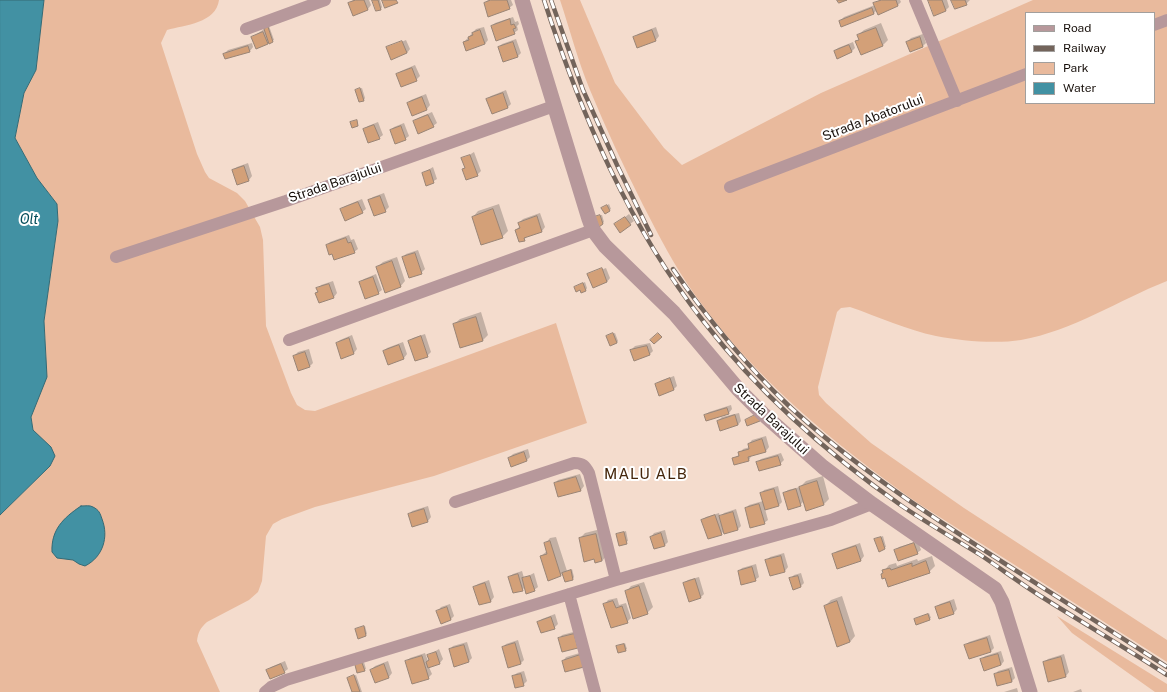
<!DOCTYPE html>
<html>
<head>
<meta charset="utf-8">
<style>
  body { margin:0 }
  #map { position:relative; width:1167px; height:692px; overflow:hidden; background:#f4dccd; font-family:"Public Sans",sans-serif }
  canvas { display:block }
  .legend { position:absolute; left:1025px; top:12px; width:130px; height:92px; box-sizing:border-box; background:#fff; border:1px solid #a29f9d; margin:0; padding:5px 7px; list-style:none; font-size:12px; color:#170f0a }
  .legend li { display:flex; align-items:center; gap:8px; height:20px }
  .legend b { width:20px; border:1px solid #a29f9d }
</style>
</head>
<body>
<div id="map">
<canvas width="1167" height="692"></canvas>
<ul class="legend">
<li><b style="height:5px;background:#b7989b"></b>Road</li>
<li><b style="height:5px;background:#73645b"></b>Railway</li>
<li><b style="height:11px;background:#e9ba9d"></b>Park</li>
<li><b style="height:11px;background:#4291a3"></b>Water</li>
</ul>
</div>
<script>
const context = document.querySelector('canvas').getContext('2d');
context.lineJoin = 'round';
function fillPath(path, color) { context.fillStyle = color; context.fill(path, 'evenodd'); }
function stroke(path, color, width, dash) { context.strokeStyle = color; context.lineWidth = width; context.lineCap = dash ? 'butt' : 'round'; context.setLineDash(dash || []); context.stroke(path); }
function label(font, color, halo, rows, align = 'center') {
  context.font = font + ' "Public Sans",sans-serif'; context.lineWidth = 4; context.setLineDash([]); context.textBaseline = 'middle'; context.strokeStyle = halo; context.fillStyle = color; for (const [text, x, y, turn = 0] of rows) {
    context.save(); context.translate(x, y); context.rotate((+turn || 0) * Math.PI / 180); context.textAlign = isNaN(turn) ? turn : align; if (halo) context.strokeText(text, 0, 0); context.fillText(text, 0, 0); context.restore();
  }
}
fillPath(new Path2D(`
  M44,0H219C216,23 185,25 167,30L161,43L197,154L205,172L209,178L237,193L245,201L260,227L263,240L266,326L291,393L297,405L305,410L315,411L556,323L587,423L434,476L315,507L282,519L273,524L266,536L262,581L258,592L249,600L207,622C200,628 198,633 197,641L220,692H0V515L50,466L33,430L31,417L37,400L46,353L44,321L58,221L57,204L37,178L15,138L24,93L36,70Z
  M560,0H580L615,83L664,148L682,165L821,93L1033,0H1167V281C1119,300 1072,331 1021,340C996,344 961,341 936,336C907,330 879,317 850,307L841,308L837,312L818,387L819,395L826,403L871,443L964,508L1167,640V662L916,502C834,444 754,378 695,295C675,267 659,236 643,205C624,167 606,129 590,90C578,61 570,30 560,0ZM1026,13H1154V103H1026Z
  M1057,616L1167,684V692H1155L1131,675L1072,633Z`), '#e9ba9d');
const water = new Path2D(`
  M0,0H44L36,70L24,93L15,138L37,178L57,204L58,221L44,321L47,377L31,417L33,430L51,447L55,456L50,466L0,515Z
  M81,506C85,506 90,505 93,507C99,510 100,513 102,519C109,537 103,557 85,566L79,564L73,560L57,558L52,552C51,530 63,518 81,506Z`);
fillPath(water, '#4291a3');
stroke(water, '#356a75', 1);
fillPath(new Path2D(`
  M353,0H369L371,5L368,9L353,15L349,4Z
  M374,0H380L382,7L381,9L377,10Z
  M488,0H511L513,5L509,8L485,3Z
  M879,0H900L901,2L898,5L877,10L874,13L842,25L840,21L844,17L875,5V4Z
  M929,0H947L949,7L946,10L935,15Z
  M952,0H970L966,4Z
  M513,17L515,22L518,21L519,24L517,26L518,30L514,33L492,26L495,23Z
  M881,23L888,40L883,45L857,42L860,39L858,35L864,30Z
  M269,26L274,40L257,48L252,37Z
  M484,27L488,40L485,44L464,42L476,29Z
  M656,27L659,36L656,40L638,47L634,38L638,34Z
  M923,34L926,43L923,46L907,42L911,38Z
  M516,39L521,53L518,56L499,47L502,44Z
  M406,40L410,49L407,53L388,47L390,45V47Z
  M853,42L855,48L852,51L837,57L835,51L838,48Z
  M252,43L253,47L250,51L224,54L228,50Z
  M415,65L420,76L416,80L397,74L401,71Z
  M362,88L365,98L364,100L356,90Z
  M506,90L511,104L507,108L487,99L491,96Z
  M426,94L430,105L427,109L412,115L408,104L411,100Z
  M432,112L437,123L433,126L414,121L418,118Z
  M378,122L383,135L379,138L364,129L368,126Z
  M404,123L409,136L405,139L391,130L394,127Z
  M474,152L481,171L477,175L466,167L463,159Z
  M248,163L252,176L249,180L233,170L237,167Z
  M433,167L437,179L427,185L423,173Z
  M384,193L389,207L385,211L369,200L373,197Z
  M362,199L366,209L362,212L341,209L345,206Z
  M499,204L508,231L502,237L473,217L478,211Z
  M609,204L611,209L605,213L603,208Z
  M540,213L545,227L542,231L528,235L524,240L516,230L520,226L519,223L523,219Z
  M629,214L634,221L630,224L615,225Z
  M602,215L604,222L600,226L597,216Z
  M349,235L351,240L354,239L358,249L354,252L332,253L327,245L330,242Z
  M418,250L425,269L421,273L403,257L406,254Z
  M397,257L405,281L400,287L377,267L383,262Z
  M606,268L610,278L607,282L593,287L589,274L591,272V274Z
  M376,274L382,290L378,293L361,282L364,279Z
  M333,281L337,293L334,297L316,293L321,285Z
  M585,282L587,288L586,290L582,292L581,289L575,287Z
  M481,312L488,335L483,340L461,347L454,324L460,319Z
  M615,333L618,341L617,343L609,335Z
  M425,334L431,352L427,356L409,341L413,338Z
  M352,335L357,349L354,353L342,357L337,343L340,340Z
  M403,342L407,354L404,358L388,364L384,351L387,348Z
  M650,343L653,351L650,354L631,350L635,346Z
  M309,349L313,363L310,366L294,356L298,352Z
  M674,376L677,386L674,389L660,394L656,384L660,381Z
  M731,405L732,409L729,413L706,420L705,415L709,412Z
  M739,413L741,421L738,425L718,421L722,417Z
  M766,436L769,447L766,451L752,455L749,460L733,459L740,454L743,449L750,447L749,444L752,440Z
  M528,449L530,457L527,460L512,466L509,458L513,454Z
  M781,453L784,460L780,464L757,462L761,459Z
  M580,474L584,486L581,490L559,496L555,483L558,480Z
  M823,476L829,499L824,504L804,501L800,505L784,493L788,490L800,487L806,481Z
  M778,486L782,502L779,505L765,509L768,520L764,523L746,508L749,505L763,501L761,494L764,490Z
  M428,506L431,517L428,521L412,526L409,515L412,511Z
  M736,509L741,526L738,529L724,531L721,534L702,520L706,517L719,513L720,517L724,513Z
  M601,529L607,555L602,561L595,558L580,538L585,533Z
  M665,530L668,542L665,545L654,548L651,537L654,533Z
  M626,531L628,541L620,544L617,534Z
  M883,536L886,547L879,550L875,539Z
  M556,537L567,571L572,569L574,577L573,579L563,573L561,575L541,556L547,551L545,544L550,538Z
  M918,541L921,550L917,553L895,551L899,547Z
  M860,543L864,556L861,560L837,567L833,555L837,551Z
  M784,553L788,567L785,571L770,575L766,561L770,557Z
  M932,556L935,566L929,572L885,577L884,571L889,565L896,563L897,566L917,559L918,561Z
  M756,564L759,577L755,580L739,571L742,568Z
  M522,571L524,578L534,573L538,587L534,590L525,587L522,590L509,577L513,574Z
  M801,573L804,583L801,586L791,578L794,575Z
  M699,577L704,594L700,598L684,583L688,580Z
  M489,580L494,597L491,601L480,604L474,587L478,584Z
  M644,582L653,607L647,613L626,592L631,586Z
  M842,596L855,636L850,642L825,606L831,600Z
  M617,598L619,605L626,603L631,618L627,622L605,604L608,600Z
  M954,599L957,609L954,613L940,618L936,607L940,604Z
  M450,604L454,616L451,619L442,623L438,611L441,607Z
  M929,613L931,618L929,619H915Z
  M555,614L558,624L554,628L538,622L542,619Z
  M365,626L367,634L359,638L356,629Z
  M577,631L581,643L559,639L562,635Z
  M990,635L994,648L991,651L969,658L965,646L969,642Z
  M518,640L524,660L521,663L509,667L503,647L506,644Z
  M467,642L472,658L468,662L450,649L453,646Z
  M625,643L627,649L625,650L617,646Z
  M439,649L443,659L440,663L429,667L432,674L428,678L407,661L410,658L425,653L428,661L430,659L429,655Z
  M1001,651L1004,661L1001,665L981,660L985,656Z
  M583,652V666L563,661L566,657Z
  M1064,654L1069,672L1066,676L1044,662L1048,659Z
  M285,661L288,669L284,672L268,670L271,667Z
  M388,661L392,673L389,677L376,682L371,670L375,666Z
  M364,662L366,669L364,670L358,664Z
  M1012,667L1015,678L1012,681L995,675L998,671Z
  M524,671L527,681L523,685L513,676L517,673Z
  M356,675L362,692H353L348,678Z
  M1017,688L1018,692H1004Z
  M1081,689L1082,692H1073Z`), '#0003');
const building = new Path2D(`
  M356,0H364L368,10L353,16L348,3Z
  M372,0H378L381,10L376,11Z
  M382,0H396L398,3L385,8Z
  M491,0H507L510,9L488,17L484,3Z
  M837,0H847L839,3Z
  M882,0H896L898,6L878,15L873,3Z
  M928,0H942L946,11L934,16Z
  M951,0H965L967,5L955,9Z
  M872,8L874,14L841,27L839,21Z
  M510,19L511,25L514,24L516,28L513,29L515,34L496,41L491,26Z
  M268,27L273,42L269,44L264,29Z
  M876,28L883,46L861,55L855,41L859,40L857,35Z
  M480,30L485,44L466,51L463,42L469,40L468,37L473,35L472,33Z
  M652,30L656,41L637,48L633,37Z
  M263,32L268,44L256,49L251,37Z
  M920,37L923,47L910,52L906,42Z
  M402,41L407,53L391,60L386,47Z
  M513,42L518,57L503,62L498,47Z
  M849,45L852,52L837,59L834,51Z
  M248,46L250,52L225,59L223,54Z
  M412,68L417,81L401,87L396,74Z
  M360,88L364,101L359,102L355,90Z
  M503,93L508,108L492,114L486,99Z
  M422,97L427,110L412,116L407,103Z
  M428,115L434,127L418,134L413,121Z
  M357,120L358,126L352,128L350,122Z
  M374,125L380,139L368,143L363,129Z
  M401,126L406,140L395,144L390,130Z
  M470,155L478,176L466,180L462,169L465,168L461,158Z
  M244,166L249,181L237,185L232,170Z
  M430,170L434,183L426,186L422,173Z
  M380,196L386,212L374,216L368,200Z
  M358,202L363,213L345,221L340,209Z
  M607,205L610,211L605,214L601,208Z
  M493,209L503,238L481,245L472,217Z
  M600,215L603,224L599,227L594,217Z
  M537,216L542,232L524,238L525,241L519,242L515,230L520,228L518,223Z
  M625,217L631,225L620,233L614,224Z
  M346,238L348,243L351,242L355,253L334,260L332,254L329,255L326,245Z
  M415,253L422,274L409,278L402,257Z
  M392,261L401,287L385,293L376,267Z
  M602,268L607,282L593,288L587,274Z
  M373,277L379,294L365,299L359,282Z
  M583,283L586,291L581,293L580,290L576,292L574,287Z
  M329,284L334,298L319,303L315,293L318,292L316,288Z
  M476,317L483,341L460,348L453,324Z
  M613,333L617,343L610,346L606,336Z
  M658,333L662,337L654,344L650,340Z
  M421,336L428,357L415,361L408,341Z
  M349,338L354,354L341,359L336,343Z
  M399,345L404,359L388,365L383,351Z
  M647,346L650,355L634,361L630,350Z
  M305,352L310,367L298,371L293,356Z
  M670,378L674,390L659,396L655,384Z
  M727,408L729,414L706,421L704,415Z
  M757,414L760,421L747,426L745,420Z
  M735,415L738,425L720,431L717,421Z
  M762,439L766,452L748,457L749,461L734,465L732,458L739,456L738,452L749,449L748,444Z
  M524,452L527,461L511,467L508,458Z
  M778,456L781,465L759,471L756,462Z
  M576,477L581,491L558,497L554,483Z
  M817,481L824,505L806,511L799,487Z
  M774,489L779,506L765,510L760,493Z
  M796,489L801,506L788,510L783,493Z
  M759,504L765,524L750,528L745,508Z
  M424,509L428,522L412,527L408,514Z
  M733,512L738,530L724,534L719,516Z
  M715,515L722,535L708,539L701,520Z
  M624,532L627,544L619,546L616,534Z
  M661,533L665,546L654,549L650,537Z
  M596,534L602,561L595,563L594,559L584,562L579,538Z
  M881,537L885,549L879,552L874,539Z
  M550,541L561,576L548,581L540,556L547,554L544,543Z
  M914,543L918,554L898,561L894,550Z
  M856,546L861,561L837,569L832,554Z
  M781,556L785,572L770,576L765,560Z
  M926,561L930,573L888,587L885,578L882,579L881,574L883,573L882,570L890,568L891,570L912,563V566Z
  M752,567L756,581L741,585L738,571Z
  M571,570L573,580L565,582L562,573Z
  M518,574L523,591L513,593L508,577Z
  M530,576L535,591L526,594L522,578Z
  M798,576L801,587L793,590L789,578Z
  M695,579L701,598L689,602L683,583Z
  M485,583L491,602L479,605L473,587Z
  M639,586L648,614L633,619L625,591Z
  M613,601L616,608L622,606L628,623L611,628L603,604Z
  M837,601L850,642L837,647L824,606Z
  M950,602L954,614L939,619L935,607Z
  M447,607L451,620L441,624L436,611Z
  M928,614L930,620L916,625L914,619Z
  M551,617L555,629L541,633L537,622Z
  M364,626L366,636L358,639L355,629Z
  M574,634L578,648L562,652L558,638Z
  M987,638L991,652L969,659L964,645Z
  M515,643L521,664L508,668L502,647Z
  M624,644L626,651L618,653L616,646Z
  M464,645L469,662L454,667L449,649Z
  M436,652L440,664L428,668L426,662L429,660L427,655Z
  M998,654L1001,665L984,671L980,659Z
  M580,655L584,667L565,672L562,661Z
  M422,656L429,679L412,684L405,661Z
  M1061,657L1066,677L1048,682L1043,662Z
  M362,663L365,671L357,673L355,665Z
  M281,664L285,673L270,679L266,670Z
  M384,664L389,678L375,683L370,670Z
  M1009,670L1012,682L997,686L994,674Z
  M521,674L524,686L515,688L512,676Z
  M354,675L360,692H352L347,678Z`);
fillPath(building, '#d3a078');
stroke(building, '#998475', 1);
stroke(new Path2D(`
  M915,0L957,101
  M1154,25L1167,20
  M246,29L325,0
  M730,187L1026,74
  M116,257L286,201L554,106
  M289,340L593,230
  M455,502L574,463C583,463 585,466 589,473L616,580
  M569,594L595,692
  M265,692L271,687L286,680L616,580L831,520L872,504`), '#b7989b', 12);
stroke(new Path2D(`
  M522,0L589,219L593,230L605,246L674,313L738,389L763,414L823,467L872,504L995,589L1002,602L1030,692`), '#b7989b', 15);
const rail = new Path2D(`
  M544,0C581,114 629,227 704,322C759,393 829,455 902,506C927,523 953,538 979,554C1000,568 1020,583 1042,597C1083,623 1126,648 1167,675
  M551,0L583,90L617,165L651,235
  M673,269C707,318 746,365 789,406C855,467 929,515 1004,563C1059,598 1113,632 1167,667`);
stroke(rail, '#73645b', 4.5);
stroke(rail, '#fff', 3, [9]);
label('13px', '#170f0a', '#fff', [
  ["Strada Abatorului",873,118,-21],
  ["Strada Barajului",335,183,-19],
  ["Strada Barajului",771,419,43]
]);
label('italic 14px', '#054e5b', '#fff', [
  ["Olt",29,220]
]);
context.letterSpacing = '1px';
label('15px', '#45260b', '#fff', [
  ["MALU ALB",646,474]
]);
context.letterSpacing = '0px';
</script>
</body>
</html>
